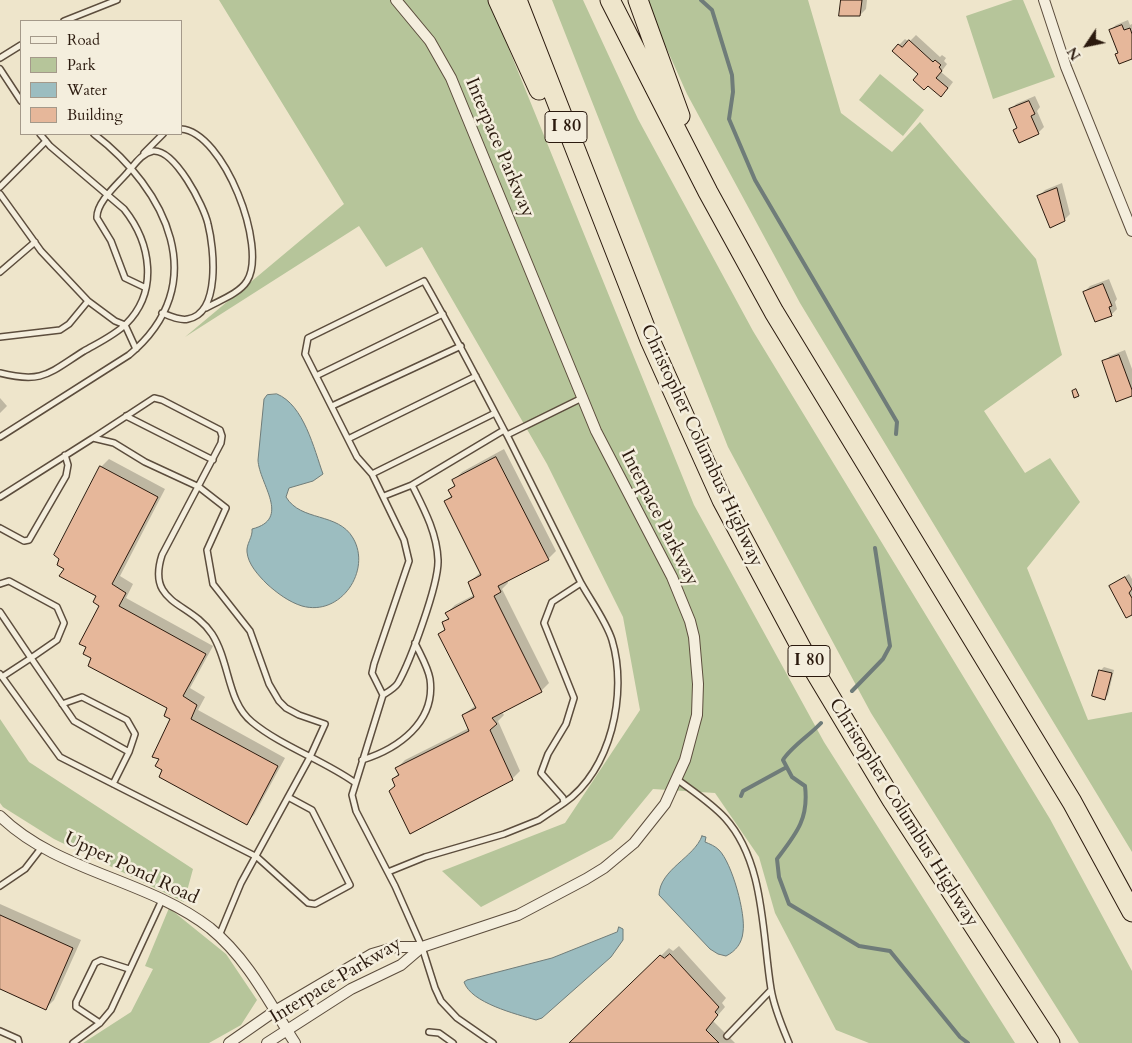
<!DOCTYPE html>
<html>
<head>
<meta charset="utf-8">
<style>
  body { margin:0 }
  #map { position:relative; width:1132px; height:1043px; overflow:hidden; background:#eee5cb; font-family:Cardo,serif }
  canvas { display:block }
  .legend { position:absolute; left:20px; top:20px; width:162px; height:115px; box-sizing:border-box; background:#f4eedd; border:1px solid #a4998a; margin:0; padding:6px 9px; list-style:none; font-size:15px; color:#2b1a0e }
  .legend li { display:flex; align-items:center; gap:10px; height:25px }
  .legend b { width:25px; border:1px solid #a4998a }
  .north { position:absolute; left:1062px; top:20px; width:50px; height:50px; -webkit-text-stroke:4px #f4eedd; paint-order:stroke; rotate:236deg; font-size:14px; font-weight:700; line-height:20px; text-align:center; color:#2b1a0e }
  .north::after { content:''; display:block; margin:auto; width:18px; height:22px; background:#2b1a0e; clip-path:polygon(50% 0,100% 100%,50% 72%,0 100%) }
</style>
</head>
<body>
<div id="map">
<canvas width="1132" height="1043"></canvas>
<ul class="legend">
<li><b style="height:6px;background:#f4eedd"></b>Road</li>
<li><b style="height:14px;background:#b6c59a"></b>Park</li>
<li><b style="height:14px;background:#9cbdc0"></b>Water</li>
<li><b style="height:14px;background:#e6b79a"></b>Building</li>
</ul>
<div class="north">N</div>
</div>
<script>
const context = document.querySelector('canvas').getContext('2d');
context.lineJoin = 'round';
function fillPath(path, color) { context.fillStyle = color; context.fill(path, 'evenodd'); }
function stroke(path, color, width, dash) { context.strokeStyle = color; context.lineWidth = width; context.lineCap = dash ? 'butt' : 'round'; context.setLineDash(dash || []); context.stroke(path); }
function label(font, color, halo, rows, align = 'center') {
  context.font = font + ' Cardo,serif'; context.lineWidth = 5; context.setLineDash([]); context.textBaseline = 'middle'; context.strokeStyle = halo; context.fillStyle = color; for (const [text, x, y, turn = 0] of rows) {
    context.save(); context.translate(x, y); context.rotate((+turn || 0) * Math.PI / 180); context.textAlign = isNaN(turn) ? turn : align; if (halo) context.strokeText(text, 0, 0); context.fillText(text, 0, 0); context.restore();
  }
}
fillPath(new Path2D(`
  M219,0H489L694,505L824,742L1015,1043H869L836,1030L775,913L759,857L715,793L653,789L612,839L481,907L442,871L565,823L640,710L623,617L547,464L422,247L386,267L359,226L185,337L344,204Z
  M552,0H583L638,119L753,331L1050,819L1132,971V1043H1079L871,713L728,447Z
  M645,0H808L841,113L892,152L920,122L1036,259L1062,355L984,411L1025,473L1050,458L1080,502L1027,568L1088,720L1132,712V852L800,303L687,94Z
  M1013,0H1023L1055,77L993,99L966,16Z
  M880,74L924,110L903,136L859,100Z
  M0,719L29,762L193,869L184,902L54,839L3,807L0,803Z
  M169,908L226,954L257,1000L241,1025L209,1043H83L131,1012L153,969L145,966Z`), '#b6c59a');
const water = new Path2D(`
  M277,394C304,405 314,449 323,474L313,481L289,488L286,497C301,522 338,512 353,538C372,570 341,617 302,606C289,602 277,593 267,584C258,575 248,564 247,552C246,544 253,537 252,529C292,519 259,484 258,460L264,399L267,395Z
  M702,836L706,837L705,842C710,844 715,846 719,850C732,863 746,914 743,932C742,943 736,951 726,956L718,954L710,949L659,895C660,869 694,858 702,836Z
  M619,927L623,929V940L611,957L542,1018L536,1020C516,1014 471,1003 464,982L467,980L552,958L617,932Z`);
fillPath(water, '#9cbdc0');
stroke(water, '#6f7c79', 1);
fillPath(new Path2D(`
  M842,0H867L866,9L860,15Z
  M1128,20L1130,25L1132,24V58L1119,53L1110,30L1116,25Z
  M916,35L940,57L942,55L946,58L944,61L947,64L941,72L953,82L947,90L920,74L899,45L905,39L909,42Z
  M1035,96L1040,107L1037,111L1044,127L1038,133L1018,127L1011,110L1016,104Z
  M1062,183L1070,214L1064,220L1039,196L1045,190Z
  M1109,279L1117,299L1115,302L1117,309L1111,315L1084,292L1090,286Z
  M1125,350L1132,369V394L1104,362L1110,356Z
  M0,398L7,406L0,413Z
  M504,449L556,551L548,559L507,580L508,583L502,589L549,683L541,691L501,711L504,715L498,721L520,771L512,779L396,785L393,779L399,773L397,768L405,760L469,728L463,715L476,705L439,634L446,628L443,623L449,617L447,613L455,605L474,595L469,582L481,572L445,502L452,495L449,490L456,484L454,480L462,472Z
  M109,459L165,489L120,576L133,584L126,598L213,646L190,688L205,697L198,710L285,758L254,815L246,823L163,770L160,759L172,719L169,708L92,658L100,605L98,595L66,568L101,467Z
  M1129,574L1132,579V614L1110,586Z
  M1104,667L1114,670L1108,695L1104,698L1101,670Z
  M0,904L81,940L54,1000L46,1008L0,988Z
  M679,946L726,998L722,1003L725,1007L713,1021L735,1043H571L669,948L673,951Z`), '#0003');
stroke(new Path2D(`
  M701,0L712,10L732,75L733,92L729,119L755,180L897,422L896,434
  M852,691L883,659L890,646L875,548
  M821,723C810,735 791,747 783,760L792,777L805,786C809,819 796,834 777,859L779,877L789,904L859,946L890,951L960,1037L968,1043
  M741,796L743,791L785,768`), '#6f7c79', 4);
const building = new Path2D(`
  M841,0H862L860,16H839Z
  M1122,25L1124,30L1130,28L1132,34V59L1119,64L1115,54L1118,53L1109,30Z
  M909,40L933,62L935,60L941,65L939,67L942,71L936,78L948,88L941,97L928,86L924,90L913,80L918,74L892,51L898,44L902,47Z
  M1029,101L1035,114L1031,116L1039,134L1019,143L1013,130L1017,128L1009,109Z
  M1057,188L1065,221L1050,228L1037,196Z
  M1103,284L1112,306L1109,307L1112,316L1095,322L1083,292Z
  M1119,355L1132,390V396L1116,402L1102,361Z
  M1076,389L1079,396L1074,398L1072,391Z
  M496,457L549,560L498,586L501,592L494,596L542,692L492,718L497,724L490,730L513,780L410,834L389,791L395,786L392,779L399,775L395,768L469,731L462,715L476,708L438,634L445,630L442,622L449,619L445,613L474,597L468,582L481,575L444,501L452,497L448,490L455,486L452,480Z
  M100,466L158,497L112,584L126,593L119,606L206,654L183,696L197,705L191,719L278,766L247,825L159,777L162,770L155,766L159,759L152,757L170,719L164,716L167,708L88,666L91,658L83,654L86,647L79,644L99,606L93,602L96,596L59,576L64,569L57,565L59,559L54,555Z
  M1125,577L1132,589L1129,593L1132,598V615L1126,618L1109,586Z
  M1099,670L1112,673L1105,700L1092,696Z
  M0,915L73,948L46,1010L0,989Z
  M670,954L719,1007L715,1012L718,1015L706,1030L719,1043H569L660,955L664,958Z`);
fillPath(building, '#e6b79a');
stroke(building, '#2b1a0e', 1);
const lane = new Path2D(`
  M64,21L117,0
  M0,58L21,45
  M0,69L21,101
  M181,129C224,132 268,248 247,281C239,294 218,301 206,308
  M144,153L163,134
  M0,187L46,141
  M0,194L41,251L88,301
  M0,272L35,242
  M146,288L125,278L111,241L97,218C96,202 118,184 128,172C135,164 142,153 153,151C175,149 204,206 208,224C214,248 221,313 188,319C180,321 170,316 162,313
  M0,337L60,330L69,324L88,301L115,321L125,325L136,349
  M0,373C43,384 49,373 84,351C98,343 115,335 126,324C159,291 151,243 124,209L50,146L40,134
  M316,376L443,314
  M332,406L461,346
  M495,413L372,474L357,457L305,354L308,338L424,281C452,330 478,380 504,430L507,435L582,398
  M126,416L213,460
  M507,435L581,583L552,602L544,623L574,698L566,724L548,754L541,773L563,798L564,803C611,771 628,693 612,640C606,621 591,601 581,583
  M0,437L129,355C214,284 166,189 94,134
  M93,438L154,398L162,400L220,430L222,436L221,443L162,555C146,605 190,601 212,634C230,662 227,702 252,722C281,746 323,760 354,782
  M348,439L476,376
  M372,474L404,540L409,561L374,664L372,673L383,695L352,795L356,811L395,886L422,947L435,988L441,1001L457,1018L493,1043
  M412,485L504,430
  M0,497L93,438L114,443L145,462L199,487L226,508L207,550L213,584L250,631L269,684L279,701L286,708L299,715L325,724L310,757L241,883L219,936
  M0,528L24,541L29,540L66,476L68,465L65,455
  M0,584L9,581L57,607L64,623L57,640L31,658L74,721L129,752L113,784
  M0,612L31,658L2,677
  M0,674L60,757L257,857L308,903L315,904L350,885L312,810L288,797
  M383,695C388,692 395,688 398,683C410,662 439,584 438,560C437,533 424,509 412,485L384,496
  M62,704L82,697L127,720L135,734L129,752
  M362,760C398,749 436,722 430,679C428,667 420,654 415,643
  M678,780C694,792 711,803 725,818C765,862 762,934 771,989C774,1008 782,1026 789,1043
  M388,872L425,857L504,834L539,820L564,803
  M0,886L25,869L42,847
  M100,1023L76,1007V1002L95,963L101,960L129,969
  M0,1031L18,1039L19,1043
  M429,1032L439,1033L453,1043
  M727,1036L771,990
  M73,1043L100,1023L111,1010L162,900`);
const street = new Path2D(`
  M1044,0L1066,67L1132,231
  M0,816C57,872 147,879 210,928C248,959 269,1002 295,1043
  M229,1043L275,1011L372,954L396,947H422L518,915L586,879L604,868L634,843L665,804L685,760L697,715L698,684L694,637L690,621L672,577L596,431L451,78L430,41L396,0
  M267,1043L351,989L401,965L422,947`);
const highway = new Path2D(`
  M498,0L539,90
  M517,0L650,340L722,500L805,655L892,800L1050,1043
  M610,0L708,192L774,312L1072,802L1132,912
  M638,0L680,116`);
stroke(lane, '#5c4d3d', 8);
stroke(street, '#5c4d3d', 12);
stroke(highway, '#2b1a0e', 21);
stroke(lane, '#f4eedd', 5);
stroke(street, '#f4eedd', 10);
stroke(highway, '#eee5cb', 19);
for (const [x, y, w] of [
  [566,127,42],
  [809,661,42]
]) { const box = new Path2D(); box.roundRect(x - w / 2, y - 15.5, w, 31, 4); context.fillStyle = '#f4eedd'; context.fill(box); stroke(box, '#2b1a0e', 1); }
label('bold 18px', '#2b1a0e', null, [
  ["I 80",566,127],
  ["I 80",809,661]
]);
label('19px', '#2b1a0e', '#f4eedd', [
  ["Interpace Parkway",499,148,67],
  ["Christopher Columbus Highway",701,446,65],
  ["Interpace Parkway",659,518,63],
  ["Christopher Columbus Highway",903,813,58],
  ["Upper Pond Road",131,869,25],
  ["Interpace Parkway",336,981,-31]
]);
</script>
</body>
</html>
